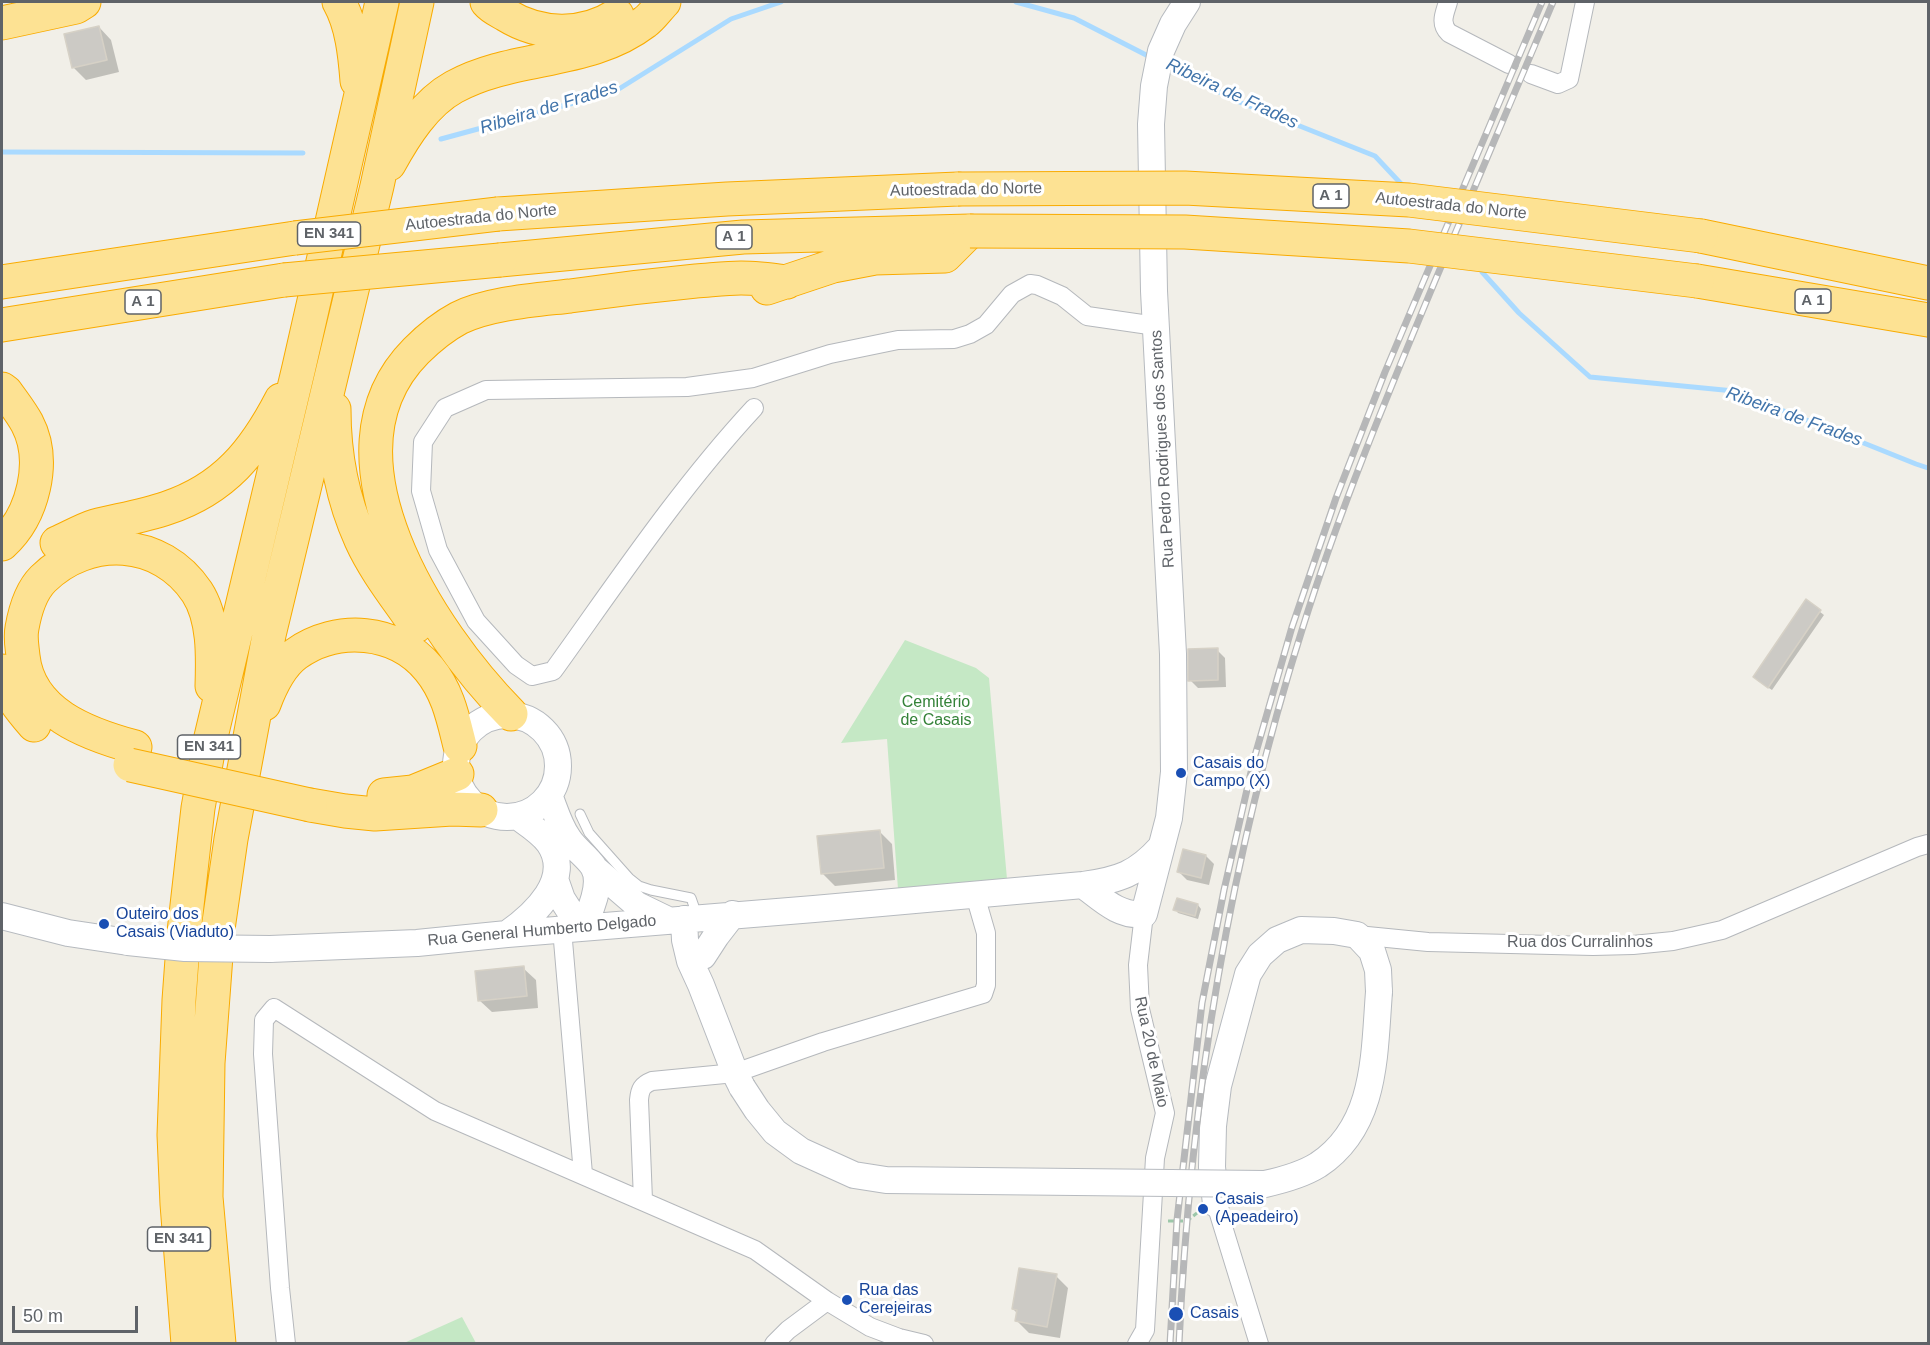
<!DOCTYPE html>
<html>
<head>
<meta charset="utf-8">
<style>
  body { margin:0 }
  #map { position:relative; width:1930px; height:1345px; overflow:hidden; background:#f1efe8; font-family:Arial,sans-serif }
  canvas { display:block }
  .frame { position:absolute; inset:0; border:3px solid #5f6368; pointer-events:none }
  .scale { position:absolute; left:12px; top:1306px; width:126px; height:27px; box-sizing:border-box; border:3px solid #5f6368; border-top:0; padding-left:8px; font-size:18px; line-height:21px; white-space:nowrap; color:#5f6368; -webkit-text-stroke:4px #fff; paint-order:stroke }
</style>
</head>
<body>
<div id="map">
<canvas width="1930" height="1345"></canvas>
<div class="frame"></div>
<div class="scale">50 m</div>
</div>
<script>
const context = document.querySelector('canvas').getContext('2d');
context.lineJoin = 'round';
function fillPath(path, color) { context.fillStyle = color; context.fill(path, 'evenodd'); }
function stroke(path, color, width, dash) { context.strokeStyle = color; context.lineWidth = width; context.lineCap = dash ? 'butt' : 'round'; context.setLineDash(dash || []); context.stroke(path); }
function label(font, color, halo, rows, align = 'center') {
  context.font = font + ' Arial,sans-serif'; context.lineWidth = 6; context.setLineDash([]); context.textBaseline = 'middle'; context.strokeStyle = halo; context.fillStyle = color; for (const [text, x, y, turn = 0] of rows) {
    context.save(); context.translate(x, y); context.rotate((+turn || 0) * Math.PI / 180); context.textAlign = isNaN(turn) ? turn : align; if (halo) context.strokeText(text, 0, 0); context.fillText(text, 0, 0); context.restore();
  }
}
fillPath(new Path2D(`
  M905,640L976,668L989,678L1007,879L898,889L887,739L841,743Z
  M462,1317L476,1343H404Z`), '#c5e8c5');
fillPath(new Path2D(`
  M99,27L111,40L119,72L86,80L73,67Z
  M1807,602L1824,615L1772,690L1758,681Z
  M1217,650L1225,658L1226,687L1198,688L1190,680Z
  M879,831L892,844L895,880L835,886L823,874Z
  M1206,856L1214,864L1209,885L1187,880L1179,872Z
  M1198,905L1201,909L1198,919L1178,913L1175,909Z
  M523,968L536,980L538,1008L492,1012L479,1000Z
  M2,1189L3,1191V1209H2Z
  M1056,1276L1068,1288L1060,1338L1029,1333L1017,1321L1018,1314L1013,1309Z`), '#0003');
stroke(new Path2D(`
  M1016,2L1074,18L1152,58
  M1166,65L1237,101L1375,156L1405,188
  M441,139L614,92L731,19L781,2
  M2,152L303,153
  M1482,272L1519,313L1590,377L1734,391L1916,464L1928,468`), '#aadaff', 5);
const building = new Path2D(`
  M99,26L107,60L72,68L64,34Z
  M1806,599L1821,610L1768,688L1753,677Z
  M1218,648V680L1188,681V649Z
  M880,830L884,868L821,874L817,836Z
  M1183,849L1206,855L1201,878L1177,872Z
  M1177,898L1198,904L1195,916L1173,910Z
  M524,966L527,996L478,1001L475,971Z
  M1019,1268L1057,1274L1047,1327L1015,1321L1017,1310L1012,1309Z`);
fillPath(building, '#cccac5');
stroke(building, '#d6d1c6', 1.5);
const lane = new Path2D(`
  M580,814L589,833L629,878L639,886L651,890L691,898L697,915`);
const street = new Path2D(`
  M1448,2C1445,13 1439,23 1449,33L1509,64
  M1531,74L1558,84L1569,79L1585,2
  M754,408C679,489 617,582 553,671L532,676L516,665L476,621L438,550L421,491L423,442L445,408L486,390L687,387L753,378L830,354L898,340L954,339L970,334L986,325L1012,294L1030,284L1037,285L1062,296L1087,316L1156,326
  M562,929L583,1174
  M1357,935L1428,942L1593,946L1633,945L1673,941L1722,930L1917,847L1928,844
  M643,1200L639,1100C640,1089 642,1085 652,1081L735,1073L823,1042L983,994L986,985V933L975,895
  M1216,1204L1259,1344
  M286,1344L280,1288L263,1054L264,1020L274,1008L435,1111L755,1250L827,1301L870,1327L899,1338L924,1344
  M774,1344L788,1330L827,1301
  M1137,1344L1145,1330L1155,1158L1165,1113L1140,1009L1138,965L1144,914`);
const secondary = new Path2D(`
  M456 766a51 51 0 1 1 102 0a51 51 0 1 1-102 0Z
  M549,795C555,810 559,825 568,838C575,849 586,856 593,866C603,882 591,914 580,927
  M594,868L637,905L668,920
  M555,879L562,899L580,927
  M1083,885C1102,899 1119,917 1144,914L1169,818L1174,772L1173,654L1154,291L1151,124L1154,86L1161,51L1173,24L1187,2
  M2,916L68,933L128,942
  M684,919L685,940L690,961L701,985L735,1073L742,1087
  M507,934C534,915 574,879 549,843C541,832 528,824 517,816
  M270,949L417,943L507,934L814,909L1083,885C1119,880 1137,874 1161,847
  M703,956L716,936L733,914
  M1216,1204L1212,1167L1213,1126L1218,1086L1248,974L1260,955L1277,940L1301,930L1334,931L1357,935L1372,951L1378,970L1379,992`);
const highway = new Path2D(`
  M339,2C352,25 355,55 357,81
  M487,2C492,8 499,11 506,15C540,36 583,37 617,15
  M2,23L76,7L84,2
  M389,164C405,135 425,103 454,87C514,54 589,65 645,22C652,17 658,8 664,2
  M498,214L727,199L958,189
  M1701,236L1928,283
  M500,260L743,237L970,231
  M1697,281L1928,320
  M2,282L295,238
  M767,288L833,266L875,258L945,256L970,231
  M2,325L284,280
  M2,389L6,392C13,402 21,412 27,423C47,461 33,516 2,544
  M334,409C334,455 342,498 361,540C375,571 397,598 416,626
  M57,543C69,538 82,530 95,526C119,520 144,516 167,508C224,489 254,452 281,400
  M2,671C6,692 20,709 34,725
  M264,704C270,688 281,665 296,654C337,625 396,629 429,669C448,692 453,718 460,746
  M511,714C431,633 313,455 416,351C428,339 444,326 459,318C490,303 536,300 570,296C612,290 654,285 696,281C711,280 727,278 741,278C756,278 772,280 787,282
  M135,747C87,734 29,713 23,656C22,646 20,638 22,628C25,611 30,592 43,579C89,534 161,538 197,592C214,618 213,656 212,686
  M384,795L413,792L457,774
  M310,805L345,811L375,814L452,809L481,810
  M188,1344L177,1204L174,1135L179,1000L184,932L198,808L210,741L299,367L382,2
  M219,1344L206,1197L208,1063L218,929L231,839L269,635L377,186L417,2`);
stroke(lane, '#b5b8bc', 11);
stroke(street, '#b5b8bc', 20);
stroke(secondary, '#b6babf', 28);
stroke(highway, '#f9ab00', 35);
stroke(new Path2D(`
  M1168,1221H1187L1197,1213`), '#9cc7a9', 3, [6, 3]);
stroke(lane, '#fff', 9);
stroke(street, '#fff', 18);
stroke(secondary, '#fff', 26);
stroke(highway, '#fde293', 33);
const rail = new Path2D(`
  M1170,1344L1177,1220L1202,1003L1224,890L1254,759L1292,627L1336,498L1385,372L1542,2
  M1179,1344C1190,1101 1229,861 1302,630C1339,511 1387,396 1435,281C1474,188 1514,95 1553,2`);
stroke(rail, '#b6b7b8', 7);
stroke(rail, '#fff', 4.5, [14]);
const secondaryBridge = new Path2D(`
  M128,942L185,948L270,949
  M742,1087L757,1110L775,1132L801,1151L854,1175L886,1180L1265,1184C1283,1180 1302,1175 1318,1165C1377,1126 1374,1054 1379,992`);
const highwayBridge = new Path2D(`
  M958,189L1185,188L1409,200L1701,236
  M970,231L1185,232L1409,246L1697,281
  M295,238L498,214
  M284,280L500,260
  M130,765L310,805`);
stroke(secondaryBridge, '#b6babf', 28, []);
stroke(highwayBridge, '#f9ab00', 35, []);
stroke(secondaryBridge, '#fff', 26);
stroke(highwayBridge, '#fde293', 33);
for (const [x, y, r, color] of [
  [1181,773,6,"#1a4fb4"],
  [104,924,6,"#1a4fb4"],
  [1203,1209,6,"#1a4fb4"],
  [847,1300,6,"#1a4fb4"],
  [1176,1314,8,"#1a4fb4"]
]) { const dot = new Path2D(); dot.arc(x, y, r, 0, 2 * Math.PI); context.fillStyle = color; context.fill(dot); stroke(dot, '#fff', 2); }
for (const [x, y, w] of [
  [1331,196,36],
  [329,234,63],
  [734,237,36],
  [1813,301,36],
  [143,302,36],
  [209,747,63],
  [179,1239,63]
]) { const box = new Path2D(); box.roundRect(x - w / 2, y - 12, w, 24, 4.5); context.fillStyle = '#fff'; context.fill(box); stroke(box, '#5f6368', 1.5); }
label('bold 15px', '#5f6368', null, [
  ["A 1",1331,196],
  ["EN 341",329,234],
  ["A 1",734,237],
  ["A 1",1813,301],
  ["A 1",143,302],
  ["EN 341",209,747],
  ["EN 341",179,1239]
]);
label('16px', '#5f6368', '#fff', [
  ["Autoestrada do Norte",966,190,-1],
  ["Autoestrada do Norte",1451,206,6],
  ["Autoestrada do Norte",481,218,-6],
  ["Rua Pedro Rodrigues dos Santos",1163,449,-93],
  ["Rua General Humberto Delgado",542,931,-5],
  ["Rua dos Curralinhos",1580,943],
  ["Rua 20 de Maio",1151,1052,78]
]);
label('16px', '#348238', '#fff', [
  ["Cemitério",936,703],
  ["de Casais",936,721]
]);
label('16px', '#164399', '#fff', [
  ["Casais do",1193,764],
  ["Campo (X)",1193,782],
  ["Outeiro dos",116,915],
  ["Casais (Viaduto)",116,933],
  ["Casais",1215,1200],
  ["(Apeadeiro)",1215,1218],
  ["Rua das",859,1291],
  ["Cerejeiras",859,1309],
  ["Casais",1190,1314]
], 'left');
label('italic 18px', '#4174aa', '#fff', [
  ["Ribeira de Frades",1232,94,25],
  ["Ribeira de Frades",549,108,-17],
  ["Ribeira de Frades",1794,417,20]
]);
</script>
</body>
</html>
